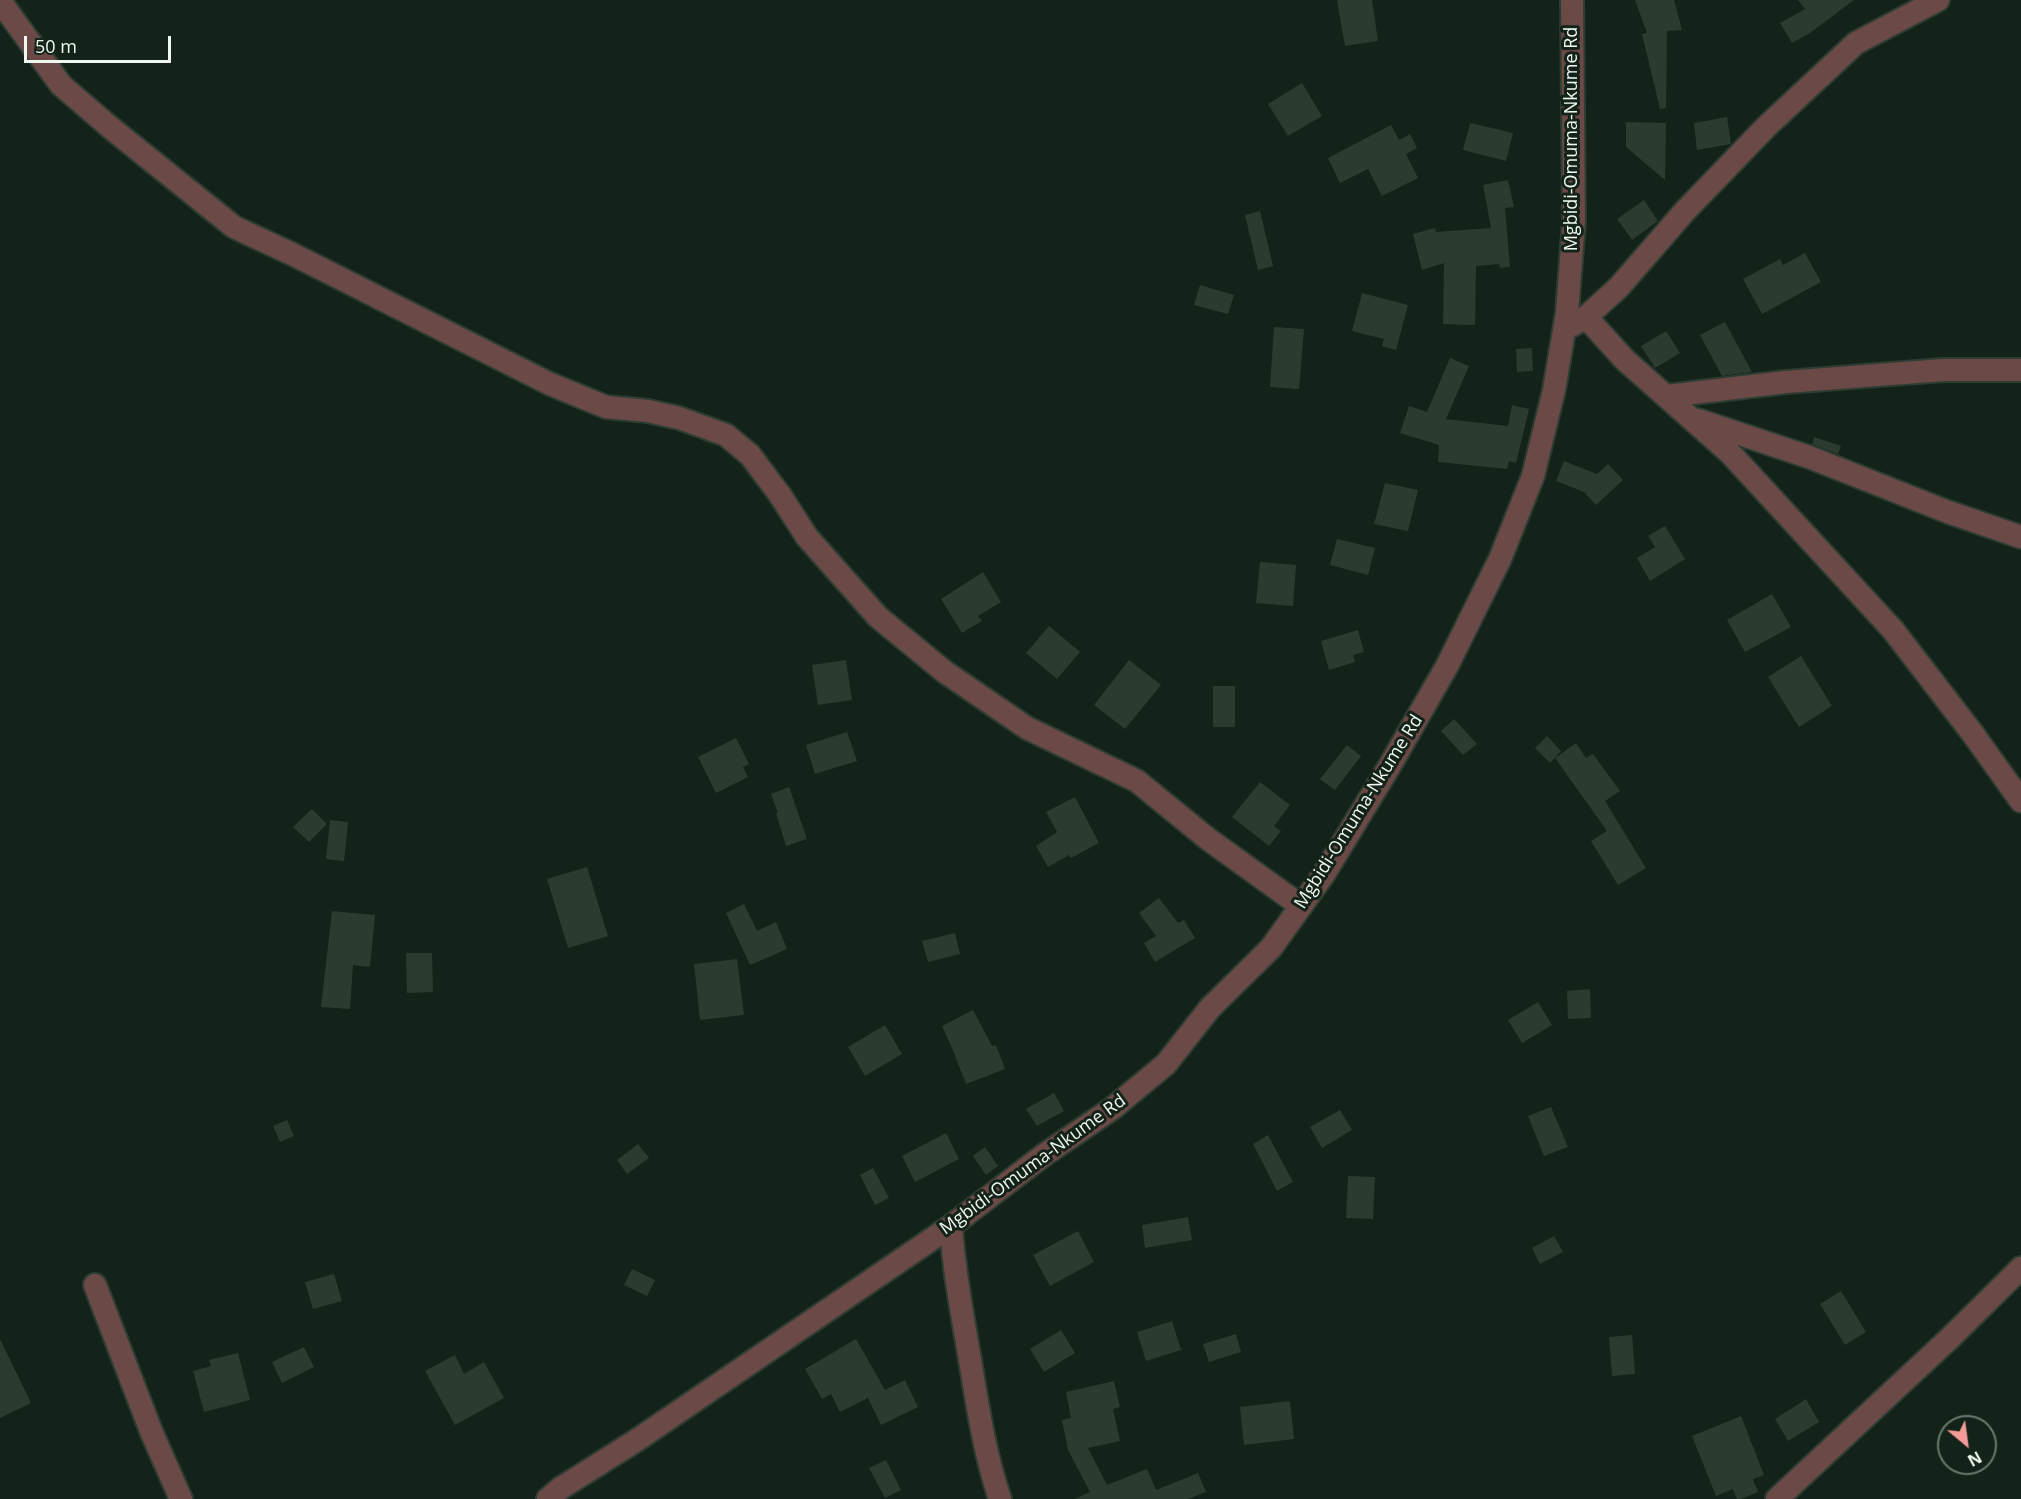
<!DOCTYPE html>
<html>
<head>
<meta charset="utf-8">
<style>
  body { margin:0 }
  #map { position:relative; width:2021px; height:1499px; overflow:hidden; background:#142319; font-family:"Open Sans",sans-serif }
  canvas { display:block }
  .north { position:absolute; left:1937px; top:1415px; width:60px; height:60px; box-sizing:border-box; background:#142319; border:2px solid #6b786f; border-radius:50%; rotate:151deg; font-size:16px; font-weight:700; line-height:24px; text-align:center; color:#eef8f0 }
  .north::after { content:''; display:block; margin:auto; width:21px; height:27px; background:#f59b97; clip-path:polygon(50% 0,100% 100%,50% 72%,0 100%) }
  .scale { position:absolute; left:24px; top:36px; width:147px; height:27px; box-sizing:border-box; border:3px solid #eef8f0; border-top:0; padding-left:8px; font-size:18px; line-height:21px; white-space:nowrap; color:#eef8f0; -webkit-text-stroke:4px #142319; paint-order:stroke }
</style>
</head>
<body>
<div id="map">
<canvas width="2021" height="1499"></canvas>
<div class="north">N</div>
<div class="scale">50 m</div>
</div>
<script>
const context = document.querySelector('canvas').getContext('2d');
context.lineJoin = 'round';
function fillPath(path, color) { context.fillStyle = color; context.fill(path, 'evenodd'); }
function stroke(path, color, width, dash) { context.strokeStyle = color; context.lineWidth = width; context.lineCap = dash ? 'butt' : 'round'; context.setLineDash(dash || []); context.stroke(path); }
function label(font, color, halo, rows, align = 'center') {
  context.font = font + ' "Open Sans",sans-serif'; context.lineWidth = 6; context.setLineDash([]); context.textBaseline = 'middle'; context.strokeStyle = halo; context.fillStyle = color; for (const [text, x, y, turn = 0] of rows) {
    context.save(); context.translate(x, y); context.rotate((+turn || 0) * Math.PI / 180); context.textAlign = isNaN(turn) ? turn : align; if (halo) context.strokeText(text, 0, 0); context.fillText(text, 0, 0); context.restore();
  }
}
fillPath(new Path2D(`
  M1337,0H1372L1378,41L1345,46Z
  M1635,0H1674L1682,30L1667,31L1666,108L1660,109L1642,34L1647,33Z
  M1798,0H1854L1810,33L1792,43L1780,23L1805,9Z
  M1302,83L1322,116L1288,136L1268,104Z
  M1727,117L1731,144L1697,150L1694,123Z
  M1626,122L1666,123L1665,180L1626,147Z
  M1470,123L1513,133L1506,161L1463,150Z
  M1391,125L1399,140L1410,134L1417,148L1406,154L1418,178L1382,196L1368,169L1340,183L1328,158Z
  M1508,180L1514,207L1505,208L1510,267L1500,268L1499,264L1476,266L1475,325L1443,324L1444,263L1422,270L1413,234L1435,228L1436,232L1491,228L1483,185Z
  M1644,200L1658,221L1632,240L1617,219Z
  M1260,211L1273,266L1258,270L1245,215Z
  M1805,253L1821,282L1762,314L1743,279L1780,259L1783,265Z
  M1200,285L1234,295L1228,314L1194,305Z
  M1362,293L1408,305L1396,350L1382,346L1384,339L1352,331Z
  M1725,322L1752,372L1722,376L1700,335Z
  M1274,327L1304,329L1299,389L1270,387Z
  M1666,331L1680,353L1655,368L1641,346Z
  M1532,348L1533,371L1517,372L1516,349Z
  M1450,358L1469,366L1446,419L1508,426L1512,405L1529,409L1516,463L1509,461L1507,469L1438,462L1439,445L1400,433L1409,406L1427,412Z
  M1814,437L1841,446L1838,454L1812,444Z
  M1564,461L1597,474L1608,464L1623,480L1596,505L1584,492L1556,481Z
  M1385,483L1418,490L1408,531L1374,524Z
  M1665,526L1685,559L1650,581L1637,558L1655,547L1648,536Z
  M1337,539L1375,548L1368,575L1330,565Z
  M1260,562L1296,565L1293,606L1256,603Z
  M983,572L1001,602L978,616L982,621L962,633L941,599Z
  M1772,594L1791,627L1745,652L1727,620Z
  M1049,626L1080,652L1057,679L1026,653Z
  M1358,630L1364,652L1353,655L1355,662L1329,670L1321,641Z
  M1801,656L1832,706L1799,727L1768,677Z
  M846,660L852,700L818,705L812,665Z
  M1129,660L1161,685L1125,729L1094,705Z
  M1213,686H1235V727H1213Z
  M1454,719L1477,744L1463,755L1441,731Z
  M847,732L857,761L815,774L806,745Z
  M1547,736L1561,751L1550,763L1535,748Z
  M736,738L749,764L743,767L748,777L716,793L698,757Z
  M1576,743L1586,758L1593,754L1620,791L1605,801L1646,868L1618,885L1591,841L1607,831L1555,758Z
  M1347,745L1361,756L1335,790L1320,779Z
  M1260,782L1290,805L1274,826L1281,831L1269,846L1232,817Z
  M789,787L807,839L786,846L776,813H778L771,794Z
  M1075,797L1099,843L1071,858L1069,855L1048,867L1036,846L1057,832L1046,812Z
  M312,809L327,824L309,842L293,827Z
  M330,820L348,822L344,861L326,859Z
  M587,867L608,936L568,948L547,879Z
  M1159,898L1178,923L1184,920L1195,938L1155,962L1144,943L1156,936L1139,913Z
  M744,904L757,931L776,922L787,949L750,965L726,913Z
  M332,911L375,915L370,967L353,965L350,1009L321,1007Z
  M955,933L960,954L928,962L922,941Z
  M406,953H432L433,992L407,993Z
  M737,959L744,1015L700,1020L694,964Z
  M1590,989L1591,1018L1568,1019L1567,991Z
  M1538,1002L1552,1025L1522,1043L1508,1020Z
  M973,1010L992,1046L996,1045L1005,1069L966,1084L952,1048L942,1026Z
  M885,1025L902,1054L865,1076L848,1047Z
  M1054,1093L1064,1111L1037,1126L1026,1109Z
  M1551,1107L1568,1147L1544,1156L1528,1116Z
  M1340,1110L1352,1130L1322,1148L1310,1127Z
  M287,1120L294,1136L280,1142L273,1126Z
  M946,1133L959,1159L915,1182L902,1156Z
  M1268,1135L1293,1182L1277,1191L1253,1144Z
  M638,1144L649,1158L627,1174L617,1160Z
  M985,1147L998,1166L986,1175L973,1156Z
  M873,1168L889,1198L875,1205L860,1175Z
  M1348,1176L1375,1177L1373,1219L1346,1218Z
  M1188,1217L1192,1240L1145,1248L1142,1225Z
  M1078,1231L1094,1262L1050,1286L1033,1255Z
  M1554,1236L1563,1252L1540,1264L1532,1248Z
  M632,1269L655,1280L647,1296L624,1285Z
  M334,1274L342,1301L313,1309L305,1282Z
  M1841,1291L1866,1332L1845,1345L1820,1304Z
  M1172,1321L1181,1350L1146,1361L1137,1332Z
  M1061,1330L1075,1353L1044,1372L1030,1349Z
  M1236,1334L1241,1352L1209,1362L1203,1344Z
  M1632,1335L1635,1374L1612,1376L1609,1337Z
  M0,1339L31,1403L0,1418Z
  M856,1339L885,1390L905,1380L918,1407L881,1425L868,1398L840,1412L831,1394L822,1399L805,1369Z
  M304,1347L314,1367L282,1383L272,1362Z
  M238,1353L250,1400L204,1412L193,1371L211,1366L209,1360Z
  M455,1355L464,1374L484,1362L504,1398L455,1425L425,1371Z
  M1114,1381L1120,1407L1113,1409L1120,1441L1088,1448L1107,1485L1147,1469L1156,1490L1198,1473L1206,1492L1188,1499H1075L1090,1492L1068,1450L1062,1420L1071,1418L1066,1392Z
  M1806,1399L1819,1422L1788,1441L1775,1419Z
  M1290,1401L1294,1439L1244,1445L1240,1407Z
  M1741,1416L1764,1475L1753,1479L1758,1492L1741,1499H1737L1733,1489L1716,1496L1692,1436Z
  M886,1460L901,1490L885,1498L869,1468Z`), '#2b3b30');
const minor = new Path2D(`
  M0,1L61,85L111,128L234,227L292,254L550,384L606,407L648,411L679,418L726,435L750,455L780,495L807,537L878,617L945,672L1027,728L1137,781L1208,839L1301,906
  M1586,317L1625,360L1730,453L1893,630L1973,734L2021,801
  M1573,325L1586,317L1619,287L1685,211L1766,127L1856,43L1938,0
  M1667,396L1786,382L1943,370H2021
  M1698,420L1809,457L1948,512L2021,537
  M951,1226C954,1275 964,1323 972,1372C979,1415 986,1458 1000,1499
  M95,1285L151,1431L181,1499
  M548,1499L561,1488L637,1440L951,1226L1044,1155L1113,1108L1166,1064L1210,1008L1271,948L1324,874L1389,767L1447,666L1500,559L1533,476L1554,390L1567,313L1574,221L1572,0
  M1777,1499L1950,1338L2021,1268`);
stroke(minor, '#2e3d33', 26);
stroke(minor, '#6b4947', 22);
label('18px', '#eef8f0', '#142319', [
  ["Mgbidi-Omuma-Nkume Rd",1572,139,-90],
  ["Mgbidi-Omuma-Nkume Rd",1359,812,-58],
  ["Mgbidi-Omuma-Nkume Rd",1033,1165,-36]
]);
</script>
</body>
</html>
